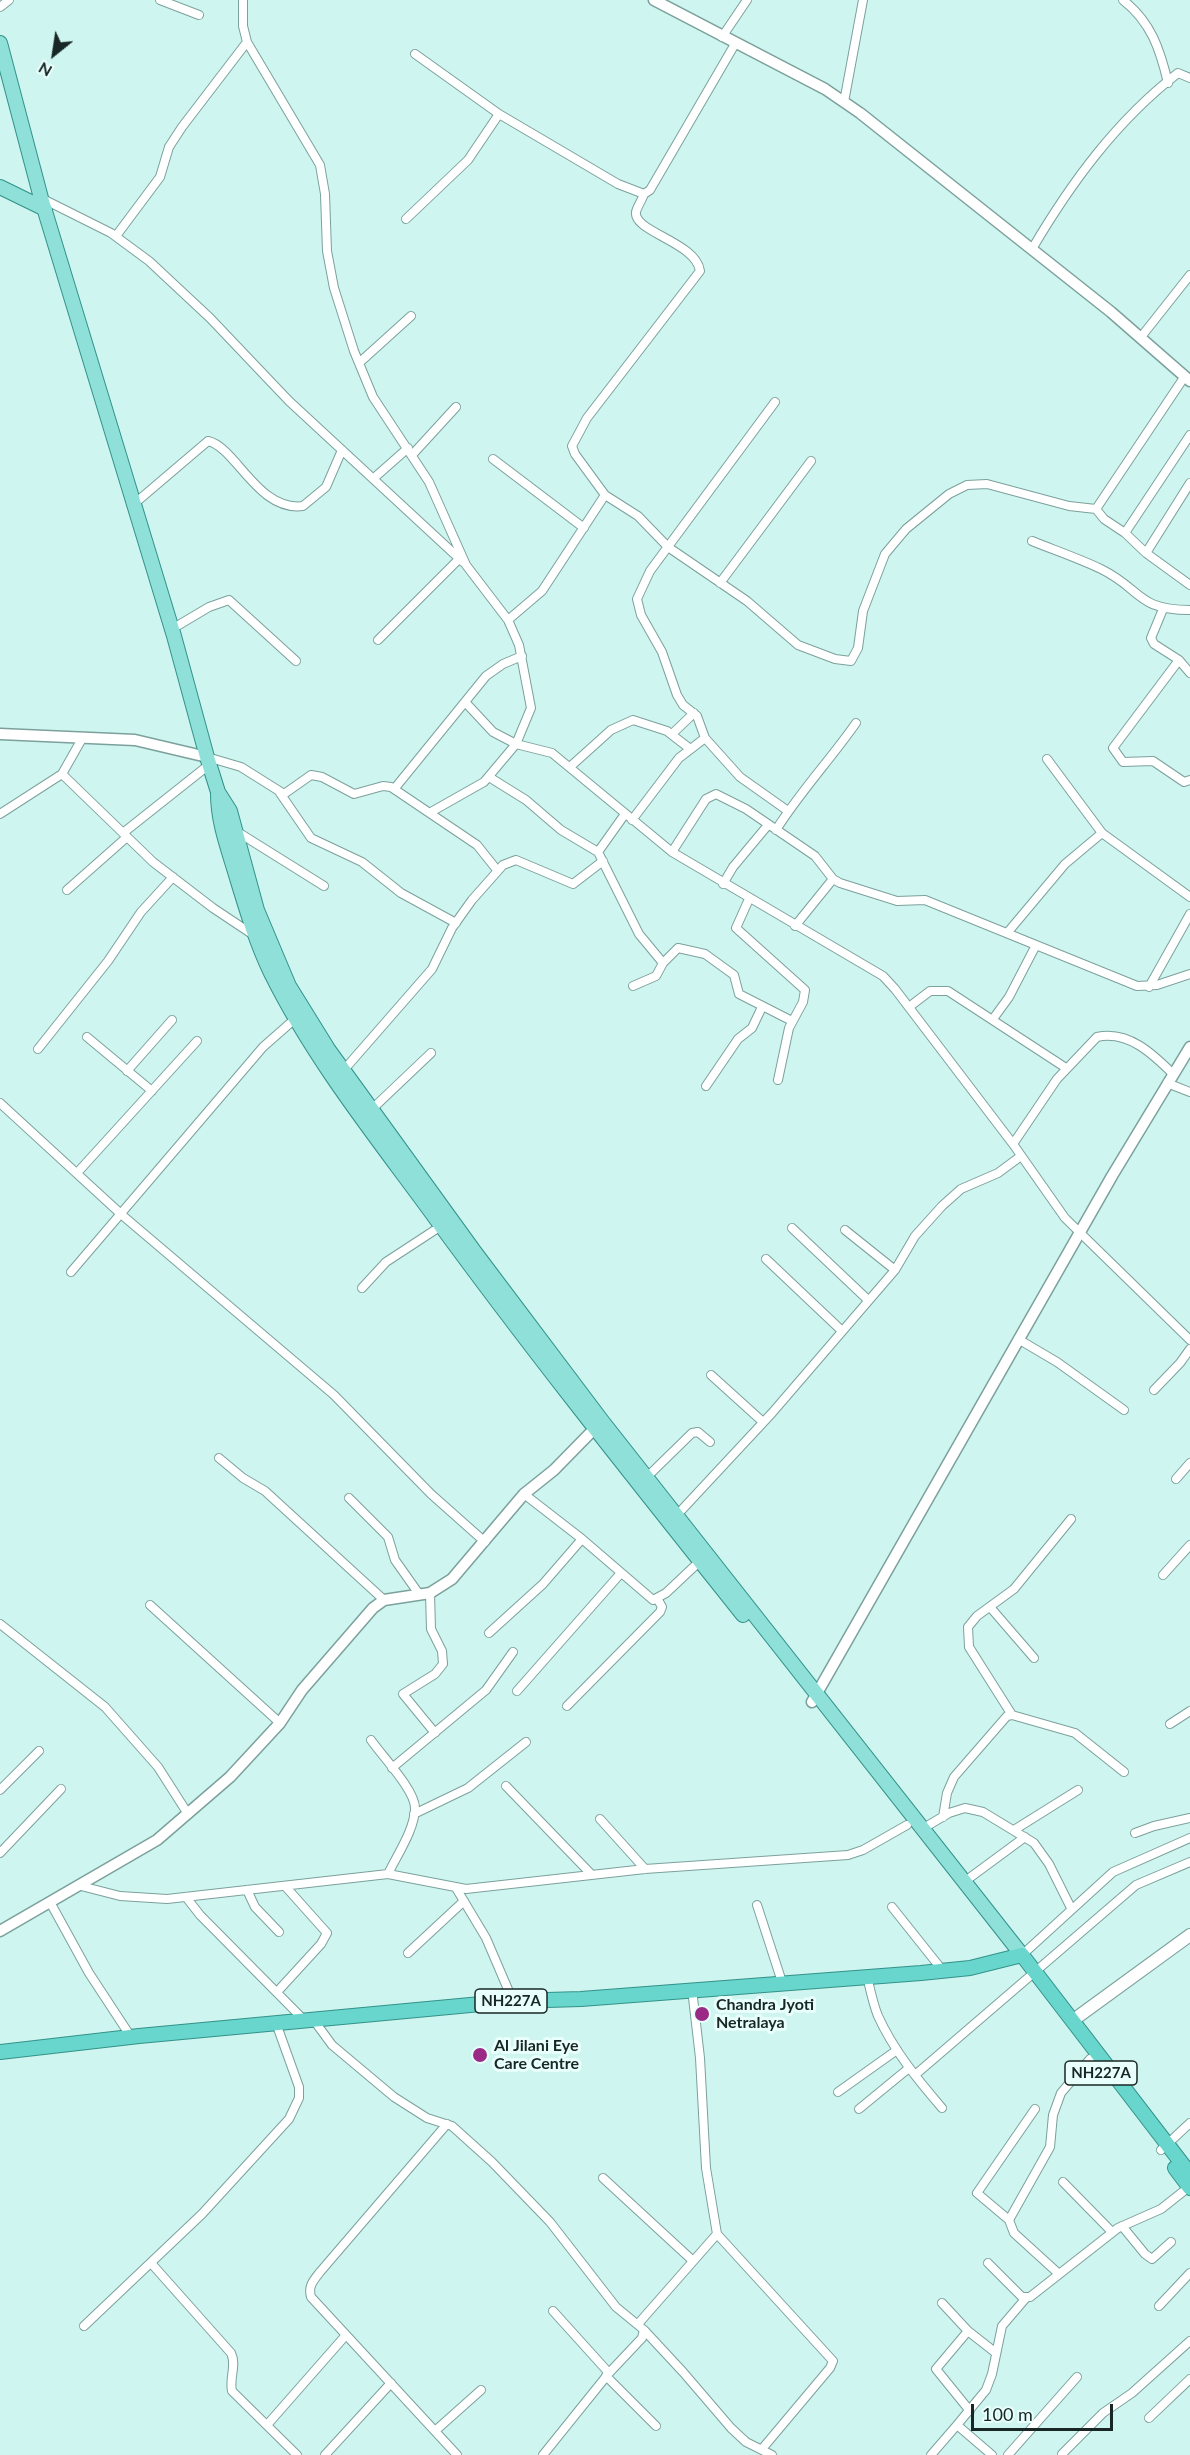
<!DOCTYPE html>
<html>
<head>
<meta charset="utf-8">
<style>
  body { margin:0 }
  #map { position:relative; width:1190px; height:2455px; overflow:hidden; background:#cef5f0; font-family:Lato,sans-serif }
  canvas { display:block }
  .north { position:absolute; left:24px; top:24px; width:60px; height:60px; -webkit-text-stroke:4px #e8fffb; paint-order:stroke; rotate:210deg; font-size:16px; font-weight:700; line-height:24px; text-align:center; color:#182725 }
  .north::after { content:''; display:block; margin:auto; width:21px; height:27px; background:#182725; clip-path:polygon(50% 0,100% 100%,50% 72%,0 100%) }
  .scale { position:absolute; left:971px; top:2404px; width:142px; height:27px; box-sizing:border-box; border:3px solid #182725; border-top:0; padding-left:8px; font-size:18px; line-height:21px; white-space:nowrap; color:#182725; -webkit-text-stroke:4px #e8fffb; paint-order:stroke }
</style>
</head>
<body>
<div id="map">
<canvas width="1190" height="2455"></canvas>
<div class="north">N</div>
<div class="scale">100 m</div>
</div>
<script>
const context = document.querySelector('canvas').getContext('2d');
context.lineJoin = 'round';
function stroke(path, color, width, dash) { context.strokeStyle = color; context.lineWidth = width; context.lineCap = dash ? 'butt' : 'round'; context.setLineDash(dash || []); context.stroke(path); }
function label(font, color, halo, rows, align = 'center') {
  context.font = font + ' Lato,sans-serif'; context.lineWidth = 6; context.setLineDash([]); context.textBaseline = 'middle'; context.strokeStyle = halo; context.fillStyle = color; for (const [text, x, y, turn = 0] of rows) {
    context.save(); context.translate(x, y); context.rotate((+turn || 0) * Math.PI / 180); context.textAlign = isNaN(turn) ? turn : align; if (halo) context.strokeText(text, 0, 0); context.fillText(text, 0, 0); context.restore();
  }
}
const minor = new Path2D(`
  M160,0L199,15
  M243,0V26L247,42L320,165L325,194L327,251L334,288L354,351L373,397L429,482L466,565L508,620L519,645L531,708L516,744L552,753L672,852L883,976L895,989L1013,1144L1065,1218L1190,1340
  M1123,0C1151,22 1160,49 1168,83
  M0,7L9,0
  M722,37L747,0
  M415,54L499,114L618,184L644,194L650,190L735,44
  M844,102L863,0
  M644,194C642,200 637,207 636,212C633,232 696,242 700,271L587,418L572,446L575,454L605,495L638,516L668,547L747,601L798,645L835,659L851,661L858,648L863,611L885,554L906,529L949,494L967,485L987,484L1069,506L1096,509
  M41,198L111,233L149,261L210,318L289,401L463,562
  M406,219L468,160L499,114
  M116,236L160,177L169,147L182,127L247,42
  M1032,249C1071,183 1116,121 1178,73L1190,78
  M1141,337L1190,275
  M359,363L411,316
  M775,402L650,571L637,599L641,615L662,652L677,695L683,705L697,716L705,738L740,777L788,811
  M1190,435L1125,533L1146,553L1190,483
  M412,455L456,407
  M493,459L584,528
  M374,478L408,448
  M134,504L208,441C236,447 258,512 303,506L326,487L342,450
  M1125,533L1104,519L1096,509L1185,376
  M1032,541C1054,550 1078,558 1101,569C1142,589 1136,610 1190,610
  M1146,553L1190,585
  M720,583L811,461
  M1163,609L1151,638L1154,644L1179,660L1113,748L1123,762L1153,761L1184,782L1190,780
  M508,620L542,591L605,495
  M172,629L209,607L229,600L296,661
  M378,640L459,559
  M1179,660L1190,673
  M672,734L694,713
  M207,757L241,767L284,794L311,775L322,777L354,794L383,786L391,787L477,845L497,870
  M1047,759L1102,833L1190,897
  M571,766L611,730L633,720L667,731L689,748
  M62,774L153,862L213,908L255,936
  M489,777L526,800L561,830L598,852L639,934L663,963L656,976L633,986
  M395,788L486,676L503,664L522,656
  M280,793L311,838L362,862L401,893L456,923
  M431,812L484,782L516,744L493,732L466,703
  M0,814L62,774L83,737
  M632,820L679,758L705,738
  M776,830C800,792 830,760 856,723
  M236,831L324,886
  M123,833L210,764
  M598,852L625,814
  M672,852L706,799L716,794L746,809L815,856L833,879L840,883L897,901L925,900L1137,986L1157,985L1190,974
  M723,884L733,867L768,825
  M67,890L127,837
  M749,899L736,928L805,990L803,1002L789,1028L778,1080
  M795,926L833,879
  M1008,932L1065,864L1102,833
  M663,963L678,948L705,954L734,975L739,994L792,1021
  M1149,987L1190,914
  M909,1007L930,991H948L1066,1068
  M993,1019L1009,997L1035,947
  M87,1037L152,1091
  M38,1049L108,961L141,912L173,877
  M127,1071L172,1020
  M343,1071L432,969L452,928L472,900L503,865L516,860L573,884L603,861
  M1167,1083L1190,1092
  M706,1086L738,1039L752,1028L762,1007
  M0,1103L122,1215L334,1395L431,1494L485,1542
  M371,1110L431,1053
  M1013,1144L1057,1079L1097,1037C1128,1030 1153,1054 1173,1074
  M77,1173L197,1041
  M792,1228L868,1300
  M845,1230L895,1270
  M766,1259L841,1330
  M71,1272L263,1047L296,1018
  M362,1288L386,1262L441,1226
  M1018,1339L1057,1362L1124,1410
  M711,1375L763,1422
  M1154,1390L1180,1363L1190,1349
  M219,1458L243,1478L265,1491L384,1600
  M647,1477L692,1433L698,1432L710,1442
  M1176,1479L1190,1463
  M524,1494L582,1539L653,1600L666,1593L700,1561
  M349,1498L388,1537L395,1560L419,1594
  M677,1515L772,1413L895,1270L915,1236L942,1206L961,1189L998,1173L1021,1156
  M1163,1575L1190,1545
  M430,1593L431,1629L442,1651L443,1664L435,1674L403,1694L435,1733
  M150,1605L280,1723
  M990,1607L1034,1658
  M0,1624L105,1707L158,1767L188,1814
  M489,1633L543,1584L582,1539
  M517,1691L621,1573
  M567,1706L660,1612L662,1607L658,1600
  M1012,1715L969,1647L968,1627L977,1616L1014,1589L1071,1519
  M1170,1724L1190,1711
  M371,1740C382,1756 415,1790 415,1808C415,1829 397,1855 388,1874
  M392,1768L486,1690L513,1652
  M506,1786L591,1874
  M0,1790L39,1751
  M414,1814L468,1788L526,1742
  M943,1817L947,1793L954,1777L1007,1716L1012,1715L1075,1733L1124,1772
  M600,1819L645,1869
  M922,1829L949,1813L965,1808L983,1812L1034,1843L1049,1864L1071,1908
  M1014,1830L1078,1790
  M1135,1833L1154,1826L1190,1818
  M0,1853L61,1789
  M964,1882L1025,1837
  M81,1886L120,1896L167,1899L388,1874L466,1889L645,1869L848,1855L863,1850L907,1825
  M456,1888L486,1938L513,2001
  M247,1890L255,1907L279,1932
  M186,1897L200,1915L304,2020
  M50,1902L89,1973L131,2037
  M757,1905L782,1982
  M892,1907L943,1971
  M408,1953L464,1901
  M1022,1955L1113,1872L1190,1838
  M867,1976C870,1989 873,2004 878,2016C894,2051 918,2080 942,2108
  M692,1989L700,2058L706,2168L717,2234L833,2361L830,2368L762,2449
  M277,1992L321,1944L327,1933L285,1886
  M313,2019L332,2045L394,2097L427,2118L452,2126L492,2162L550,2222L616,2307L644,2330L642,2338L609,2373L543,2455
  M915,2075L1136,1885L1190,1862
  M838,2092L897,2050
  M859,2109L909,2068
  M1035,2109L977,2193L1009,2220L1014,2233L1059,2274
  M447,2124L320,2272C313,2281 308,2286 311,2297L457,2455
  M1161,2150L1190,2123
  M603,2178L692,2260
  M1063,2182L1112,2232
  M1009,2220L1050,2147L1053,2115L1061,2093L1090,2059
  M1122,2226L1145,2254L1152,2259L1171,2242
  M151,2263L231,2353C237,2365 229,2378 232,2391L297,2455
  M988,2263L1022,2297H1030L1118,2228L1161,2209L1189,2187
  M942,2303L968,2331L996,2353
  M1159,2306L1190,2273
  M553,2311L609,2373
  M638,2324L717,2234
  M84,2326L202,2214L289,2119L299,2098V2087L276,2023
  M644,2330L683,2372L731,2428L746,2442L772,2455
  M968,2331L936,2369L970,2411
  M606,2376L656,2426
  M1149,2418L1190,2379
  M267,2425L346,2335
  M957,2425L986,2390L992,2374L1002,2326L1026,2298
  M435,2431L481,2390
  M1062,2454L1103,2413L1132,2393L1190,2341
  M325,2455L391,2383
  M931,2455L957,2425L992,2455
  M1008,2455L1077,2377`);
const tertiary = new Path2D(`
  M654,0L825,89L860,113L1111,312L1190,381
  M0,734L135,740L207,757
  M812,1702L1112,1176L1190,1047
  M0,1931L157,1840L230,1777L280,1723L302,1690L373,1608L384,1600L430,1593L452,1579L524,1494L554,1470L600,1423`);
const secondary = new Path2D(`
  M1072,2021L1190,1935`);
const primary = new Path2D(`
  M0,43L41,198L174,636L207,757L218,792L230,811L257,910L289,986L328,1049L474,1251L602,1421L1022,1955
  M0,187L45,209
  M218,794C218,822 228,848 236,875C246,908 256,942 271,973C314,1060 377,1138 434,1216C533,1352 638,1483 743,1615`);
const trunk = new Path2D(`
  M0,2052L139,2036L513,2001L581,1999L921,1973L970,1968L1022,1955L1190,2174
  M1175,2168L1190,2188`);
stroke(minor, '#7ca19c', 10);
stroke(tertiary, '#7ca19c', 13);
stroke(secondary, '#7ca19c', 14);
stroke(primary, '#339289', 16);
stroke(trunk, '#339289', 16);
stroke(minor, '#fff', 8);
stroke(tertiary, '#fff', 10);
stroke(secondary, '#fff', 12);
stroke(primary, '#8ee0d9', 14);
stroke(trunk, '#68d6cc', 14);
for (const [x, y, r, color] of [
  [702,2014,8,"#9b2986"],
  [480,2055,8,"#9b2986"]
]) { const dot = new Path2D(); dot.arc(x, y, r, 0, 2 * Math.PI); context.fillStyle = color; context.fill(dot); stroke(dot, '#e8fffb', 2); }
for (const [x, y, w] of [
  [511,2001,72],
  [1101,2073,72]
]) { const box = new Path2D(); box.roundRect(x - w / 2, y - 12, w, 24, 4.5); context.fillStyle = '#e8fffb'; context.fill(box); stroke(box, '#182725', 1.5); }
label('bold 15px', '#182725', null, [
  ["NH227A",511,2001],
  ["NH227A",1101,2073]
]);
label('bold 16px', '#182725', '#e8fffb', [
  ["Chandra Jyoti",716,2005],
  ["Netralaya",716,2023],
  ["Al Jilani Eye",494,2046],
  ["Care Centre",494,2064]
], 'left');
</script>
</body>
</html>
